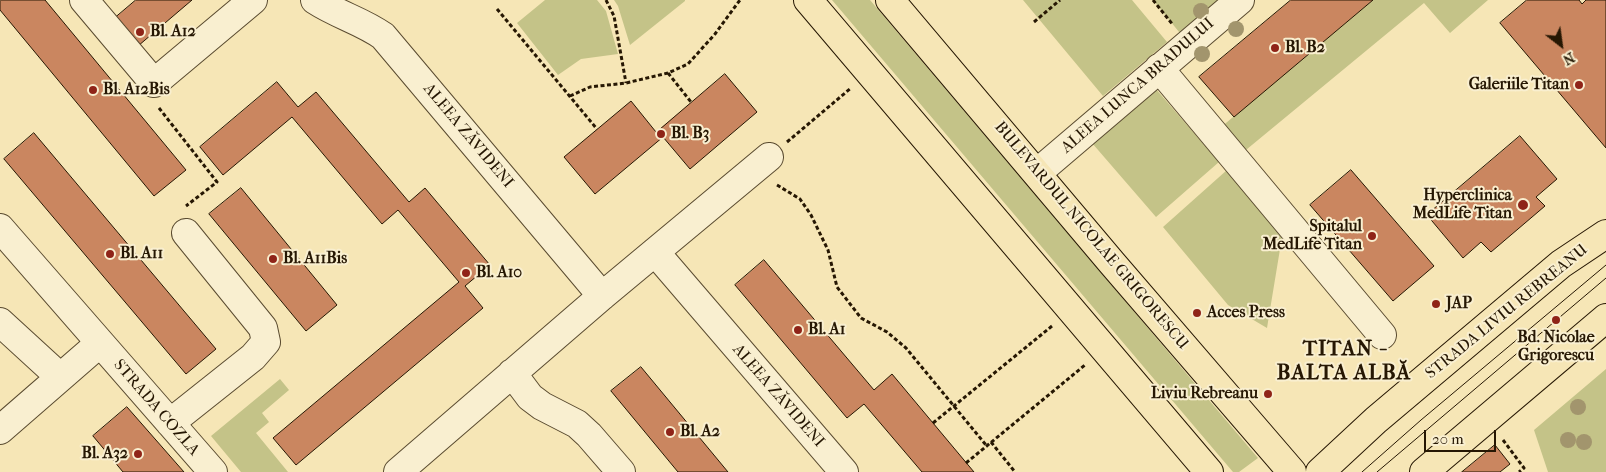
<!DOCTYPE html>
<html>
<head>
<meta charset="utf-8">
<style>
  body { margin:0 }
  #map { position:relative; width:1606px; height:472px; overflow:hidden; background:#f6e6b6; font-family:"IM FELL French Canon",serif }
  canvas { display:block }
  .north { position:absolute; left:1536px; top:20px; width:50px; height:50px; -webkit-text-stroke:4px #f9efd0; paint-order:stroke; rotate:150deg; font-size:14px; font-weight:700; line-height:20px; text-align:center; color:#261703 }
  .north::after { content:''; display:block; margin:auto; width:18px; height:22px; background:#261703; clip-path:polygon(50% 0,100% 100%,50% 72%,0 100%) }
  .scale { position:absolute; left:1424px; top:430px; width:72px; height:22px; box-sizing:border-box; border:2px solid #261703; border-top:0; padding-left:6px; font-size:15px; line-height:18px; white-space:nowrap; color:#261703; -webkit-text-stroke:4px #f9efd0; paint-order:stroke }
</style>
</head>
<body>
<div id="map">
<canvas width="1606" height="472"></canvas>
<div class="north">N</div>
<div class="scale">20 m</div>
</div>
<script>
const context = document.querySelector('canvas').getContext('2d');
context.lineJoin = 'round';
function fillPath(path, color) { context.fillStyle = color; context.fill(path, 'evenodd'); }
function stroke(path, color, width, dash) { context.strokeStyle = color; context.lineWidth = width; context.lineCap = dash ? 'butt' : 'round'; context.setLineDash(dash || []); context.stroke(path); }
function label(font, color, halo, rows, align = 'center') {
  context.font = font + ' "IM FELL French Canon",serif'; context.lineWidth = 4; context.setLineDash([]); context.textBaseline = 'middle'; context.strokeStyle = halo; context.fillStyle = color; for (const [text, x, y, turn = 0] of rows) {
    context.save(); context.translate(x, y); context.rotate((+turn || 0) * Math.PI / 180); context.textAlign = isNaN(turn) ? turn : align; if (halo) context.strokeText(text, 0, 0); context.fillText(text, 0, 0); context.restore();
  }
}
fillPath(new Path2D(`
  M545,0H597L606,11L618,54L581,59L558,75L517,23Z
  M614,0H685V1L630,45L618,6Z
  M832,0H870L1258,458L1239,472H1233Z
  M1023,0H1132L1167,42L1103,96Z
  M1153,0H1240L1188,43Z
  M1373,0H1488L1450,33L1424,3L1235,159L1214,133Z
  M1155,88L1219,162L1156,217L1092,143Z
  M1227,170L1282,237L1267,328L1228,305L1163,227Z
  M1606,369V472H1548L1534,430Z
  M280,379L289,390L262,413L269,422L256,433L288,472H241L211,436Z`), '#c4c388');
const building = new Path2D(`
  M1,0H45L186,170L154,196L0,10V1Z
  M136,0H192L138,46L115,18Z
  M1291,0H1373L1234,117L1199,77Z
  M1527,0H1579L1582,4L1586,0H1606V148L1500,23Z
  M725,74L757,112L690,169L663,137L595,194L564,157L631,101L656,132Z
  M277,82L298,107L316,92L409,202L425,188L490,265L465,286L483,308L296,465L273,438L459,282L398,210L382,224L292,117L223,175L200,147Z
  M34,133L216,349L186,374L4,159Z
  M1520,136L1557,179L1536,197L1545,206L1491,252L1481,242L1463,258L1427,215Z
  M1351,170L1434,266L1393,301L1310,205Z
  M241,188L337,305L306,331L209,214Z
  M764,260L874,390L892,374L974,472H922L864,404L847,418L735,285Z
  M641,367L728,472H678L611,391Z
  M127,407L184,472H123L93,436Z
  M1495,445L1510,464L1500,472H1462Z`);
fillPath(building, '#ca8660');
stroke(building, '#261703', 1);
const minor = new Path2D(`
  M84,0L154,83L253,0
  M315,0C338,15 362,21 383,36L602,296
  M1159,68L1382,335
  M1037,173L1240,0
  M0,228L213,472
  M655,252L844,472
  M0,322L60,377
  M512,373L530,397L542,406L577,424L589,435L621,472
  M170,423L253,357L266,342L263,328L186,233
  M0,430L100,343
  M398,472L602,296L769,157`);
const major = new Path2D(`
  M808,0L1209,472
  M890,0L1112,263L1292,472
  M1320,472L1376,420L1561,264L1606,234
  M1424,472L1606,318`);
stroke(minor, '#5a4b30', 30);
stroke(major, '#261703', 30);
stroke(new Path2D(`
  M606,0L614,16L626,83
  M1153,0L1173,25
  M497,9L597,129
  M1034,22L1060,0
  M668,73L691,102
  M570,96L590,87L626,83L668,73L688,64L715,34L740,0
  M159,108L217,182L186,206
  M787,142L851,88
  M777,185L800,199L811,215L828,250L837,287L861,318L887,332L906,348L986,445
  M933,423L1052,326
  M1503,440L1524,468L1519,472
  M991,442L1015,472
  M966,463L1085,365`), '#261703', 3, [4, 2.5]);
stroke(minor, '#f9efd0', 28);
stroke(major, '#f6e6b6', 28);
stroke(new Path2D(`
  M1362,472L1421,420L1606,265
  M1377,472L1606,278`), '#261703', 1);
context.fillStyle = '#a2956d';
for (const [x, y] of [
  [1201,11],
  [1236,29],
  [1202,54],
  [1578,407],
  [1568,440],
  [1584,442]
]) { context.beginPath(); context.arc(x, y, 8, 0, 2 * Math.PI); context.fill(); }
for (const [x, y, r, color] of [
  [140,32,5,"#8f2418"],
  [1275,48,5,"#8f2418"],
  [1579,85,5,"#8f2418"],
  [93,90,5,"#8f2418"],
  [661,134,5,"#8f2418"],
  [1523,205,6,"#8f2418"],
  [1372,236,5,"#8f2418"],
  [110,254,5,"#8f2418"],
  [273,259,5,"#8f2418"],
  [466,273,5,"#8f2418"],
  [1436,304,5,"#8f2418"],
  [1197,313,5,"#8f2418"],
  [1556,320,5,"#8f2418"],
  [798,330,5,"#8f2418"],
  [1268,394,5,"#8f2418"],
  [670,432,5,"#8f2418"],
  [138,454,5,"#8f2418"]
]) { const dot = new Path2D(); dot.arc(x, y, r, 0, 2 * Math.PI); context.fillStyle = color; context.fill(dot); stroke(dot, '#f9efd0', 2); }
label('bold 16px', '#261703', '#f9efd0', [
  ["Bl. A12",150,32],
  ["Bl. B2",1285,48],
  ["Galeriile Titan",1569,85,"right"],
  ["Bl. A12Bis",103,90],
  ["Bl. B3",671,134],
  ["Hyperclinica",1512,196,"right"],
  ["MedLife Titan",1512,214,"right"],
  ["Spitalul",1362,227,"right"],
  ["MedLife Titan",1362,245,"right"],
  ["Bl. A11",120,254],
  ["Bl. A11Bis",283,259],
  ["Bl. A10",476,273],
  ["JAP",1446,304],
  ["Acces Press",1207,313],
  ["Bl. A1",808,330],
  ["Bd. Nicolae",1556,338,"center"],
  ["Grigorescu",1556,356,"center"],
  ["Liviu Rebreanu",1258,394,"right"],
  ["Bl. A2",680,432],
  ["Bl. A32",128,454,"right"]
], 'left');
label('16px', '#261703', '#f9efd0', [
  ["ALEEA LUNCA BRADULUI",1138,86,-41],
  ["ALEEA ZĂVIDENI",468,136,50],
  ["BULEVARDUL NICOLAE GRIGORESCU",1091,236,50],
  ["STRADA LIVIU REBREANU",1507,312,-39],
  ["ALEEA ZĂVIDENI",778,396,49],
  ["STRADA COZLA",156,408,49]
]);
context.letterSpacing = '1px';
label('bold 21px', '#261703', '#f9efd0', [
  ["TITAN -",1344,350],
  ["BALTA ALBĂ",1344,374]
]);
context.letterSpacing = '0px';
</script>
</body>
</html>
